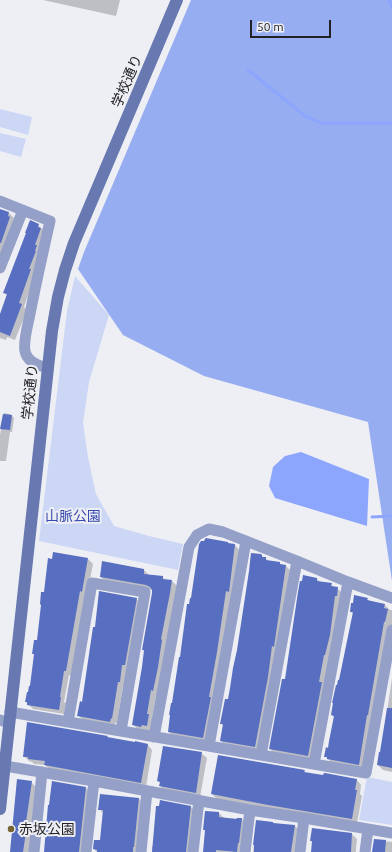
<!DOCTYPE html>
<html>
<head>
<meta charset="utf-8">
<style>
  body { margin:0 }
  #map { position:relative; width:392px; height:852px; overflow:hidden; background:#eeeff5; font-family:Ubuntu,sans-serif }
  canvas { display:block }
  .scale { position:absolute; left:250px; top:20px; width:81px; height:18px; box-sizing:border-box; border:2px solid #222224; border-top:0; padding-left:5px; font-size:12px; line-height:14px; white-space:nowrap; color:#222224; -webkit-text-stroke:3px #eeeff5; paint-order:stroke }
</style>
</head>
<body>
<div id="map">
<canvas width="392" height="852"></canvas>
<div class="scale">50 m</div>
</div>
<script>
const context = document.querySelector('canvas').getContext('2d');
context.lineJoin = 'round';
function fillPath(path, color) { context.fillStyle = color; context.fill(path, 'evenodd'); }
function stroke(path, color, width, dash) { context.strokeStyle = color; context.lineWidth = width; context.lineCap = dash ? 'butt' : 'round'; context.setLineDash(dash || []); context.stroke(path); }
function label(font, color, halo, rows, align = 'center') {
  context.font = font + ' Ubuntu,"Noto Sans JP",sans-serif'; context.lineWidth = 4; context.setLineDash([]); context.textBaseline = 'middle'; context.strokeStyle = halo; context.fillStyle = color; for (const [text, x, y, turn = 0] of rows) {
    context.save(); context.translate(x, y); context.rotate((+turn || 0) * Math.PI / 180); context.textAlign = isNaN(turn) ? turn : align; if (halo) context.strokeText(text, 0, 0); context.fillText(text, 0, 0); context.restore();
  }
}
fillPath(new Path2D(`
  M0,109L32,117L28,135L0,127Z
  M0,133L26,139L21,157L0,151Z
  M75,276L109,315L89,382L83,423L88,457L96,494L114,526L149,536L183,544L178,570L39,541L67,311Z
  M367,777L392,782V825L359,820Z`), '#ccd7f6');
fillPath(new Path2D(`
  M191,0H392V581L368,422L204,376L123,335L78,269L84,252Z`), '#97adf2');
fillPath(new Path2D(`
  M301,452L369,479L367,526L275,498L269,486L273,467L285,456Z`), '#8ca6fd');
fillPath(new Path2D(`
  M43,0H120L116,16Z
  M0,210L9,213L14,218L0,264Z
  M38,225L43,230L35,275L24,307L27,310L15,340L7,337L6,340L0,338V317L8,296L4,293Z
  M4,413L10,414L14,418L12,432H10L6,461H0V435Z
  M228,543L230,545H235L240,551L208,743L174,737L169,732L190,605Z
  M262,556L269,561L279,563L282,565L286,566L291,571L260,751L226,746L221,741L224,726L221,724L228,700Z
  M88,559L93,564L71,676L69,675L64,702L66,703L64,714L33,709L26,702L29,694L35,655L33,654L38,641L44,593Z
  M144,570L149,575L162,577L165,580L172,581L177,586L158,695H156L152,718V731L146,730V731L138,730L133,724L145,652L143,650L153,593L152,590L106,582L101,577Z
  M317,579L321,583L331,584L334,588H337L342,593L313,760L275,754L270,749L285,680Z
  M136,599L142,604L125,686H123L117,723H115V727L84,721L79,716L83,703Z
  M367,599L371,602L384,604L390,610H392V627L364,769L333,764L325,756L329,749L334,717L332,715L353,614L351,612Z
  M392,678V772L383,770L378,765L381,753Z
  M107,737L109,739L147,744L152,750L146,787L50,770L45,765L34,764L32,762L29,761L24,756Z
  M201,753L207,758L200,797L165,791L160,786L161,783L158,781Z
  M304,771L308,774L356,779L361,785L360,794L362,796L357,823L217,799L212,794Z
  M31,782L36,787L31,827L32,828L29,852H11Z
  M86,788L91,793L84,852H45Z
  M139,799L144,804L139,852H97L94,849L101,841L104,814L99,809Z
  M191,807L196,812L191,852H152V846H153Z
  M219,813L224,818L242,819L247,824L243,852H204L206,832L204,829Z
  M257,821L295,826L300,831L297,852H253Z
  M352,834L357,839L356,848V852H313V843L311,841Z
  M375,840L392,842V852H373Z`), '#0003');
stroke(new Path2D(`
  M389,0L392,7
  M248,70L305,116L321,123H392
  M372,517L392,516`), '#8ca6fd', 3);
fillPath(new Path2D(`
  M0,209L9,212L8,216L10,217L1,243H0Z
  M30,220L39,224L38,227L41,228L35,245H37L35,251H36L29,269H31L19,303L22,304L10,336L0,332V314L7,294L3,293L26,233H25Z
  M3,414L12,415L10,430L0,429Z
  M206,538L228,542V543L235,544L229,592L226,591L217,652L209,697H211L203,738L168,732L170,715H169L171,703H172L179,657H180L187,604H189L190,598H191L199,544L201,541H204L205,539Z
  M53,552L88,558L82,592L80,591L66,671H64L60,697H61L59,710L27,705V702H25L27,692H28L29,686H30L34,654H32L34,640H37L41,605L40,604L41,592H44L48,558L52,559Z
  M251,553L261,554L262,555V557H266V560L280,562V564L286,565L274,647L272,646L268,677L255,747L220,741L223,724H220L225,699H228L230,688L233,668L237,650L249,571Z
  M102,561L144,569V574L163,576V579L172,580L170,593L161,639L162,640L158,667L153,691L151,690L147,714H149L147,726L142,725L141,727L132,725L142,667L144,650H142L152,593V590L150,587L146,585L100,577Z
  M303,575L317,578V581L332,583L331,586L338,587L337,596H335L330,635L325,655H324L319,682H322L308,756L269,749L282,679H285L298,592L300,581H302Z
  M99,591L137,598L125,665H122L120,682H118L112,719L111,718L110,722L77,716L80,701L82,702L93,627H95Z
  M354,595L368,598L367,600L385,604L384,608L388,609L385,622H384L368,715H367L359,765L327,759V757H324L326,747L328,748L329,741L334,716L331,715L333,703H332L336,685H337L338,680H339L353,612H350L351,603H353Z
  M387,708H392V768L377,765L379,752H380Z
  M27,722L108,736L107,737L135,742V741L148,744L141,783L44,765L45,761L28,759V757H23Z
  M163,746L202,752L196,793L159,786L160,782L157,781Z
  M218,755L305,770L304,772L323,775L324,773H325L357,779L355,790H357L352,819L268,805L211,794Z
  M17,779L32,781L26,822H27V832H26L23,852H10Z
  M52,781L86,787L79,852H44L48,805H49Z
  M100,794L139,798L134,847H133V852H97V850L93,849L94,840H100L103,810H98Z
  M160,800L191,806L186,852H152L156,806H159Z
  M205,811L219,812V817L236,819L237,818H242L239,843H238L237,852L216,850V852H203L205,830H203Z
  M256,820L273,822V823L295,825L291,852H254V845H253Z
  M312,828L352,833L351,852H311L312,841H310Z
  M374,839L386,840L385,852H372Z`), '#586ec0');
stroke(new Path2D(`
  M0,201L50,221C43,252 36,283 30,314C28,324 23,342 25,351C27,362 39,366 48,368
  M0,268L23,210
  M10,712L366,773L392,630
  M0,720L9,723
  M68,722L92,583L145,592L121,731
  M154,737L189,547L197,535L209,529L223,532L297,561L348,582L392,598
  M209,746L246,541
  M261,755L297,561
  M314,764L348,582
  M5,766L94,781L250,810L304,818L392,833
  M34,852L42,772
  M86,852L94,781
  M141,852L147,791
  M193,852L199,800
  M245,852L250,810
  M300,852L304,818
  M365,852L368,829`), '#94a0c7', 11);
stroke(new Path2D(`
  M0,809L52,331L58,297L65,270L74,243L177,0`), '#6879b1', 12);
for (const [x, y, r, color] of [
  [11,829,4,"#766533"]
]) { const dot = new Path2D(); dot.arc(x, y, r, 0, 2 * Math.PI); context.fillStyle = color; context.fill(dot); stroke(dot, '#eeeff5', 1.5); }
label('14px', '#222224', '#eeeff5', [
  ["学校通り",127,81,-67],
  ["学校通り",30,392,-84]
]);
label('14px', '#374aad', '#eeeff5', [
  ["山脈公園",73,516]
]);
label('14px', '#222224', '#eeeff5', [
  ["赤坂公園",19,829]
], 'left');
</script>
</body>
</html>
